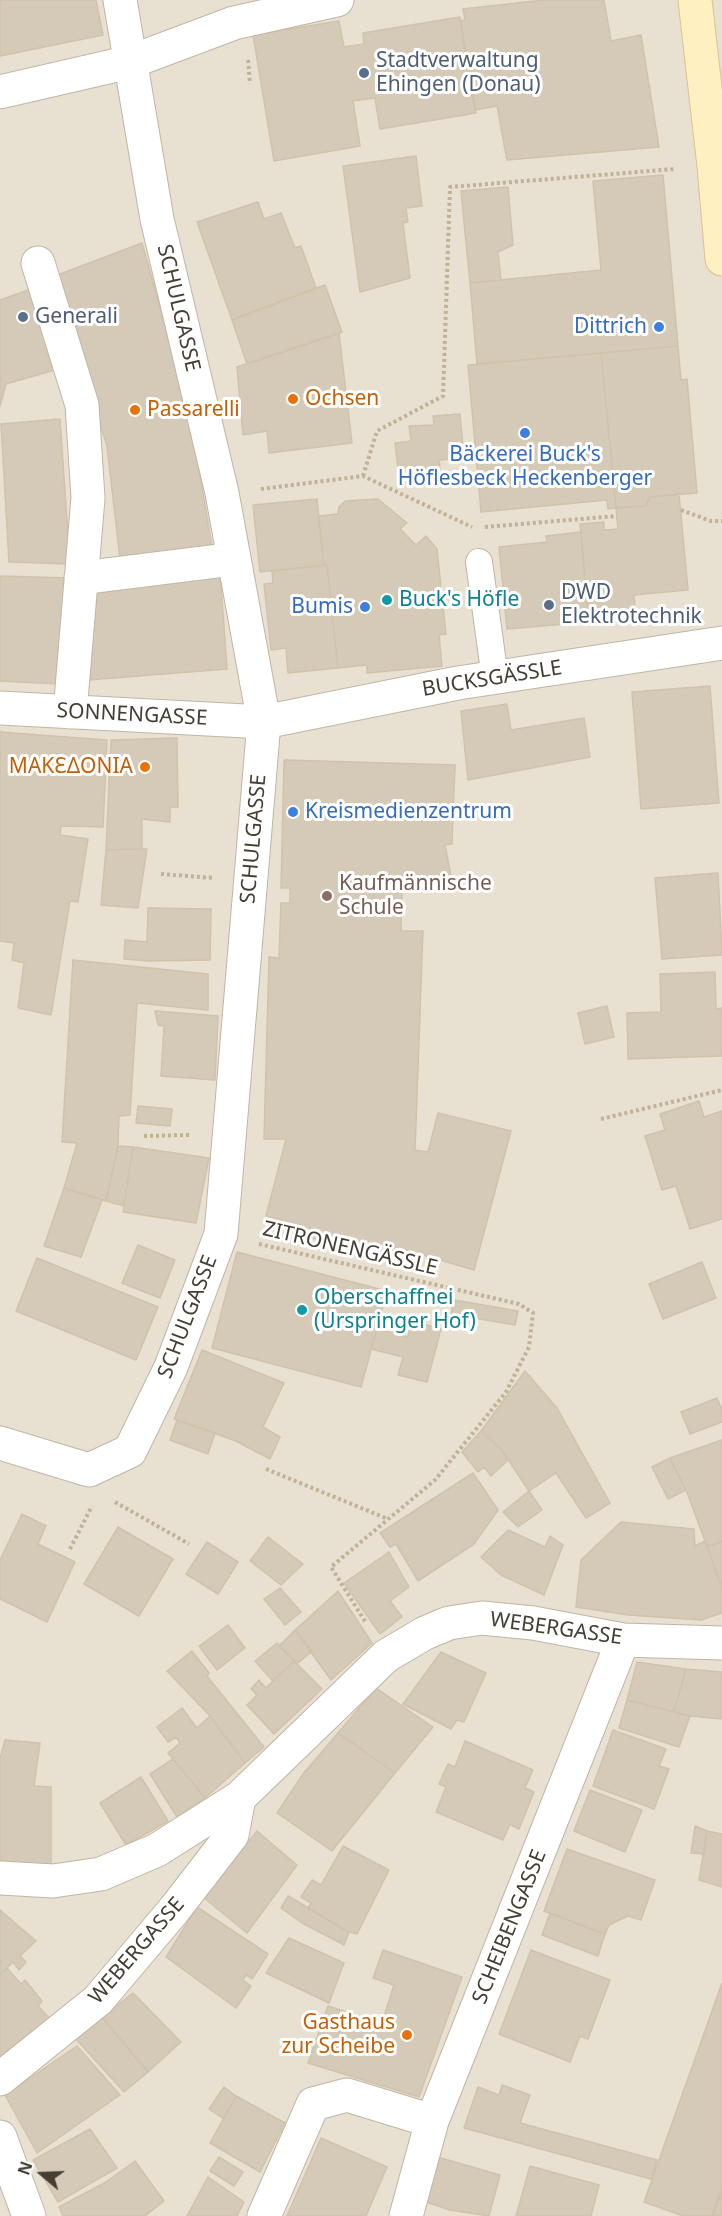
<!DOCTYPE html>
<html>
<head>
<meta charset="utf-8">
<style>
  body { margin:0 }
  #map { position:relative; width:722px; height:2216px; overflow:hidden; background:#f3eee3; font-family:"Noto Sans",sans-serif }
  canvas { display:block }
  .north { position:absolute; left:12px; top:2144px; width:60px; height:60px; -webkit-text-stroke:4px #fff; paint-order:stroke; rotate:289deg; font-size:16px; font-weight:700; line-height:24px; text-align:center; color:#453e33 }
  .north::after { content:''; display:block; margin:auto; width:21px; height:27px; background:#453e33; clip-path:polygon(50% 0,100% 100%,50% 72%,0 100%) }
</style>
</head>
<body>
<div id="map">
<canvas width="722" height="2216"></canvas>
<div class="north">N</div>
</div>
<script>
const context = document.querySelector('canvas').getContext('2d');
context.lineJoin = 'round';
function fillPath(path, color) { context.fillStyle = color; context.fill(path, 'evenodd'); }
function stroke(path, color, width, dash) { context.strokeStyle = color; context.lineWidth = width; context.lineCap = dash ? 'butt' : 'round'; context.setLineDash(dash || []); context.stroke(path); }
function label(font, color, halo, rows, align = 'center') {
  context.font = font + ' "Noto Sans",sans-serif'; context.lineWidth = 6; context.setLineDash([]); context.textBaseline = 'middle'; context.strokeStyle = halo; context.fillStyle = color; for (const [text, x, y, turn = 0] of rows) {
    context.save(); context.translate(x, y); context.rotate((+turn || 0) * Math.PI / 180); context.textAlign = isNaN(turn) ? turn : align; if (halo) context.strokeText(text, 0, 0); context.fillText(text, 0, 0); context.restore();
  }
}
fillPath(new Path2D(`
  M0,0H722V2216H0Z`), '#e8e0d0');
const building = new Path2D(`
  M0,0H96L103,35L0,56Z
  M543,0H604L611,41L641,35L659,147L507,160L497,106L475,110L460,21L465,20L463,9Z
  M460,17L476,113L380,129L375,98L353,101L360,146L274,161L253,35L339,21L344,47L364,44L363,33Z
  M416,156L422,206L406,208L408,222L403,223L410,278L360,292L343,166Z
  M663,175L678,346L477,364L470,283L601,270L593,181Z
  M508,187L513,245L498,252L501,280L470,283L461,191Z
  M258,202L264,219L281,213L295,248L301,246L316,288L232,320L197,222Z
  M142,243L190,416L212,547L120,559L107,446L55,276Z
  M325,285L342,332L247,364L232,320Z
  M31,289L58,369L6,384L0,406V300Z
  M339,333L352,443L269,453L267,431L243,435L237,367Z
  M678,346L681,380L687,379L697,493L649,497L646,506L616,508L601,353Z
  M601,353L616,508L608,509L607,500L481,512L468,365Z
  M460,414L464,458L439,460L440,468L414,470V466L398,468L395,443L411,441L409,426L434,425L433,416Z
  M60,419L70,564L9,562L1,424Z
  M679,494L688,590L634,595L635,610L588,615L580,524L604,522V530L618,529L616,508L646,506L649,497Z
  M317,499L324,565L260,572L253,505Z
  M378,499L407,523L400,529L416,545L426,536L437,549L446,634L439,635L442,666L367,673V665L338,668L327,565H324L318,516L338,514L339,507L345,501Z
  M581,532L589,622L507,629L499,547L547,542L546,536Z
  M327,565L338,668L288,673L286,648L271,650L264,584L273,583L272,571Z
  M220,572L227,669L88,680L97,591Z
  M0,576L68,578L59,684L0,681Z
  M710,686L719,803L641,809L632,692Z
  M507,704L511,730L584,718L590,757L468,780L461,711Z
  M0,732L107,740L103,827L61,826L60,835L88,839L78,902L70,901L51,1015L18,1008L24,963L12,960L14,943L0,941Z
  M177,738L178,807H170V822L142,819V849L106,850L111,740Z
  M284,760L455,765L452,844L445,845L452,881L402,891L401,931H423L415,1150L428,1152L438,1113L511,1131L474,1270L406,1250L403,1261L311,1238L310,1228L266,1216L286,1139H264L269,957L279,958L281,903H290V888H281Z
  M142,849H147L138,908L101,905L106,850Z
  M718,873L722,955L662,959L655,878Z
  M148,908L211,909L210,960L148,961L124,959L125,940L147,942Z
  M73,960L208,974V1010L137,1003L130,1115L119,1116L118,1146L106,1201L64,1188L77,1143L62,1142Z
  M715,972L716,1009L722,1008V1056L628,1059L627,1013L661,1012L660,974Z
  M607,1006L614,1037L585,1044L578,1013Z
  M155,1011L218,1016L215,1080L161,1076L164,1026L158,1025Z
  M699,1101L704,1117L722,1111V1219L690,1229L676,1186L662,1190L645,1136L665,1130L660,1114Z
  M138,1106L172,1109L170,1126L136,1123Z
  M118,1146L133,1147L124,1206L106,1201Z
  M133,1147L209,1158L196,1223L123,1212Z
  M64,1188L102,1200L81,1257L44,1246Z
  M138,1245L175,1260L160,1298L122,1283Z
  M237,1252L387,1291L361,1387L212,1348Z
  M37,1258L158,1307L136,1360L16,1311Z
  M702,1262L716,1298L663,1319L649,1284Z
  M454,1300L518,1311L515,1325L451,1314Z
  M412,1321L441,1329L427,1382L398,1375L403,1357L371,1349L377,1329L408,1337Z
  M202,1350L284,1383L263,1427L280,1437L270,1459L236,1441L174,1419Z
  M525,1371L557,1408L610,1503L586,1518L556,1473L529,1491L501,1449L481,1431Z
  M717,1398L722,1410V1422L690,1434L681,1412Z
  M177,1420L215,1433L208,1454L170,1440Z
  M481,1431L501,1449L508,1460L491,1476L484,1467L478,1472L462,1452Z
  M722,1440V1542L707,1546L686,1490L670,1458Z
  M670,1458L686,1490L668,1499L652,1467Z
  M473,1473L498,1510L474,1544L418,1581L396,1544L390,1547L380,1533Z
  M529,1491L542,1510L518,1527L503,1512Z
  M22,1514L46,1526L38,1544L75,1562L47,1622L0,1599V1560Z
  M621,1522L694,1529L695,1546L705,1541L722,1588V1613L701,1620L628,1615L576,1607L581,1560Z
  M118,1527L173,1559L139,1616L84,1584Z
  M508,1530L545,1547L550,1536L563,1545L544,1595L501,1575L481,1557Z
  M268,1537L303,1564L281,1585L250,1561Z
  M207,1542L238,1562L218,1594L186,1574Z
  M722,1542V1588L707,1546Z
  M389,1552L409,1587L390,1601L402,1617L380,1634L344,1583Z
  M280,1588L301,1612L285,1625L264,1599Z
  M338,1591L372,1643L331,1680L295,1630Z
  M228,1625L245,1648L217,1670L199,1646Z
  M295,1630L312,1651L297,1664L279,1646Z
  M277,1643L294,1661L273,1681L255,1661Z
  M192,1651L209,1673L207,1676L264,1747L245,1763L210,1716L167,1671Z
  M441,1652L486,1673L464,1722L457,1720L451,1729L403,1704Z
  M294,1661L322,1689L274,1734L247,1705L257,1695L251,1689L259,1680L266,1688Z
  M637,1662L686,1669L674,1712L627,1700Z
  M686,1669L722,1672V1719L690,1716L674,1712Z
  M376,1688L433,1727L395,1773L338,1733Z
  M627,1700L690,1716L679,1747L619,1728Z
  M182,1708L197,1728L210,1716L245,1763L205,1798L168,1753L180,1743L176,1737L168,1742L157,1727Z
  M613,1730L666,1749L659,1766L669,1769L654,1809L593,1786Z
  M338,1733L395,1773L332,1851L277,1813L303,1774Z
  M5,1740L40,1743L34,1786L51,1787V1866L0,1862V1759Z
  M465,1741L533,1770L525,1788L534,1792L519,1829L510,1824L503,1840L436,1812L446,1787L439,1784L448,1764L455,1767Z
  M173,1759L205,1798L177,1817L150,1774Z
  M141,1777L168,1821L126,1845L100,1803Z
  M590,1790L642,1810L625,1852L574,1831Z
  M695,1826L707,1831L704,1854L691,1853Z
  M257,1831L297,1865L247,1933L203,1897Z
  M707,1831L722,1834V1887L699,1880Z
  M343,1846L389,1870L357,1934L349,1932L308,1908L311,1903L301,1897L312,1880L321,1885Z
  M567,1849L655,1880L641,1920L628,1916L609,1925L605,1934L544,1911Z
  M288,1896L349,1932L344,1945L302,1923L281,1908Z
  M197,1907L268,1954L252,1979L246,1975L243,1980L251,1986L236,2008L166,1957Z
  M0,1910L36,1941L20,1956L26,1962L19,1970L13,1962L0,1975Z
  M550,1913L605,1934L598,1956L542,1935Z
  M289,1938L344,1963L329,2003L266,1973Z
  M383,1950L462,1977L419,2097L308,2063L328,2006L382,2023L394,1985L373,1978Z
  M531,1950L610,1980L588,2039L580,2036L570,2062L499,2034Z
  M7,1968L21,1984L25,1980L42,2001L38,2006L52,2021L0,2066V1975Z
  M722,1983V2187L712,2216H683L644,2202Z
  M133,1993L181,2042L148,2072L102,2017Z
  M102,2017L148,2072L124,2092L75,2038Z
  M77,2046L120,2095L37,2153L5,2095Z
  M502,2085L530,2095L520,2123L657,2160L651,2179L464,2128L478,2087L499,2095Z
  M224,2087L236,2096L224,2119L209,2109Z
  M236,2096L285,2123L260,2172L210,2143Z
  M90,2129L117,2168L58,2202L33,2160Z
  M321,2138L387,2167L366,2216H287Z
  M434,2156L500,2175L489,2216L450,2210L423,2201Z
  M219,2157L243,2172L234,2186L210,2171Z
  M135,2161L164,2201L145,2216H63L59,2207L106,2182Z
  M530,2166L599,2185L591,2216H516Z
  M208,2177L244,2202L237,2216H187Z
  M722,2190V2216H713Z`);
fillPath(building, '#d5cab7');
stroke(building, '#d1c2aa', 1.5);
const lane = new Path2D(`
  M479,562L495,678`);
const street = new Path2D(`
  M0,92L130,62L234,23L337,0
  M38,263L82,405L88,498L70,712
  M81,578L234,559
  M0,708L264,722L458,683L722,643
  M0,1443L89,1470L130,1451L171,1367L221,1234L264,722L222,493L157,219L120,0
  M0,1878L53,1881L101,1874L157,1850L239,1798L386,1656L425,1633L449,1623L482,1618L533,1623L623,1640L722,1643
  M0,2079L98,2000L174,1910L232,1835L239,1798
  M0,2137L29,2216
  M264,2216L313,2104L347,2095L432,2121
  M406,2216L432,2121L623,1640`);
const secondary = new Path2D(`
  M695,0L714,166L722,259`);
stroke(lane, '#bfb6a5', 28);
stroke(street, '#bfb6a5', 35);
stroke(secondary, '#d7c48e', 35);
stroke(new Path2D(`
  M248,60L250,84
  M363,476L377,431L443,396L450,187L675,169
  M261,489L363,476L472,527
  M681,510L711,521H722
  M485,527L616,516
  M161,874L214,878
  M601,1119L722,1090
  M144,1136L190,1135
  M259,1244L519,1304L533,1313L529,1347L506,1392L435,1480L331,1567L366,1623
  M266,1469L388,1519
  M115,1502L189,1544
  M70,1549L92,1506`), '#c2b295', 4, [3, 3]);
stroke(lane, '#fff', 26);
stroke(street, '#fff', 33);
stroke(secondary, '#fff0c1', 33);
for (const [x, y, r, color] of [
  [364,73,6,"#5c6f8a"],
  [23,317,6,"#5c6f8a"],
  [659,327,6,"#3f7fe0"],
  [293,399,6,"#e8710a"],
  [135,410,6,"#e8710a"],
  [525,433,6,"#3f7fe0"],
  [387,600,6,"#0f9aa8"],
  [549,605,6,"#5c6f8a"],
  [365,607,6,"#3f7fe0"],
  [145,767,6,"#e8710a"],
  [293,812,6,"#3f7fe0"],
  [327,896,6,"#8d6e63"],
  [302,1310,6,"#0f9aa8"],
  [407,2035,6,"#e8710a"]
]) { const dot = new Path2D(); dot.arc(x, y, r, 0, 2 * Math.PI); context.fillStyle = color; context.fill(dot); stroke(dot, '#fff', 2); }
label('21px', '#4e5e75', '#fff', [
  ["Stadtverwaltung",376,61],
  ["Ehingen (Donau)",376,85],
  ["Generali",35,317],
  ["DWD",561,593],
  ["Elektrotechnik",561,617]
], 'left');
label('21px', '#453e33', '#fff', [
  ["SCHULGASSE",178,308,77],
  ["BUCKSGÄSSLE",492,679,-9],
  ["SONNENGASSE",132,715,3],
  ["SCHULGASSE",254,839,-85],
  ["ZITRONENGÄSSLE",350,1249,13],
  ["SCHULGASSE",188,1317,-69],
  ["WEBERGASSE",556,1629,8],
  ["SCHEIBENGASSE",510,1927,-68],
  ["WEBERGASSE",137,1951,-49]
]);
label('21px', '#366cbe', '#fff', [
  ["Dittrich",647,327],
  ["Bäckerei Buck's",525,455,"center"],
  ["Höflesbeck Heckenberger",525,479,"center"],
  ["Bumis",353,607],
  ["Kreismedienzentrum",305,812,"left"]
], 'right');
label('21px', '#c56008', '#fff', [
  ["Ochsen",305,399],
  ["Passarelli",147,410],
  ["MAKƐΔONIA",133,767,"right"],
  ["Gasthaus",395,2023,"right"],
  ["zur Scheibe",395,2047,"right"]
], 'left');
label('21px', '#0d838f', '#fff', [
  ["Buck's Höfle",399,600],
  ["Oberschaffnei",314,1298],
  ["(Urspringer Hof)",314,1322]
], 'left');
label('21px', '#785e54', '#fff', [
  ["Kaufmännische",339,884],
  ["Schule",339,908]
], 'left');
</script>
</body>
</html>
